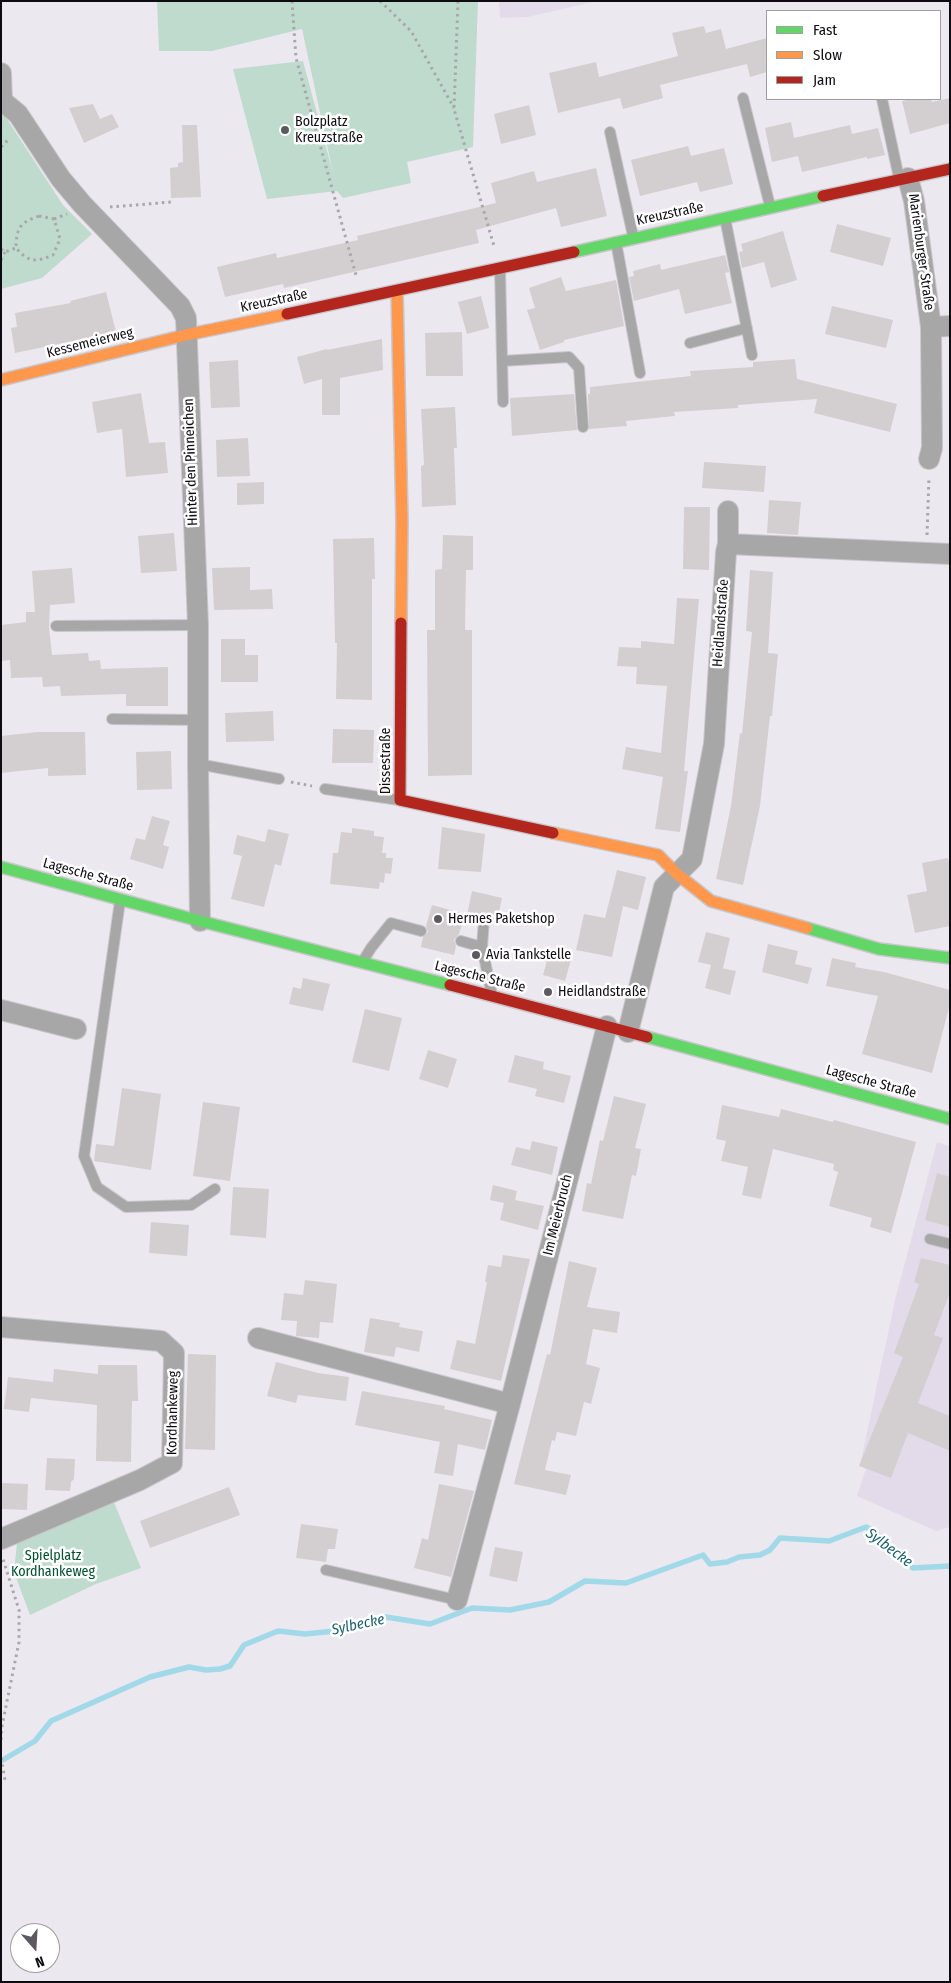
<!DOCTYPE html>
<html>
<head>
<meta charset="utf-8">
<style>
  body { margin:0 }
  #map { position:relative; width:951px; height:1983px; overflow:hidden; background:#ece8f0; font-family:"Fira Sans Condensed",sans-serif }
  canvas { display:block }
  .frame { position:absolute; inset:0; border:2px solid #0f0c11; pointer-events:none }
  .legend { position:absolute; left:766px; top:10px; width:175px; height:90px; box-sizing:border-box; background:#fff; border:1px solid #9f9ea0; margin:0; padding:6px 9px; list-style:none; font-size:15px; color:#0f0c11 }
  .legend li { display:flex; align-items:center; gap:10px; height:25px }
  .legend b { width:25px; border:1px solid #9f9ea0 }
  .north { position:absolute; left:10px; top:1923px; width:50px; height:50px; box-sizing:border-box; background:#fff; border:1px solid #9f9ea0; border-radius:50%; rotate:161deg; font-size:14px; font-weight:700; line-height:20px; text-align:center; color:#0f0c11 }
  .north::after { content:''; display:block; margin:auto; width:18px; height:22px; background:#5c595f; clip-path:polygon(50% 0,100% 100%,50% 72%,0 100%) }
</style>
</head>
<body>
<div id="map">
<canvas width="951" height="1983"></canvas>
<div class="frame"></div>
<ul class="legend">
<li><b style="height:6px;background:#63d668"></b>Fast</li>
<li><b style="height:6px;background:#ff974d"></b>Slow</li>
<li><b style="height:6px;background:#b3261e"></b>Jam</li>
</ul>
<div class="north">N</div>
</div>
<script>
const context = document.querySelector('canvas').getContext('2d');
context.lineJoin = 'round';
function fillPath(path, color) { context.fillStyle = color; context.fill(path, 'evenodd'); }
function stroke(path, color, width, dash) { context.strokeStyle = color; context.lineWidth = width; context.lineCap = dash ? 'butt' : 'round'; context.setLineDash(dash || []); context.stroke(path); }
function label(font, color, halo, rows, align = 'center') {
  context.font = font + ' "Fira Sans Condensed",sans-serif'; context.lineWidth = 5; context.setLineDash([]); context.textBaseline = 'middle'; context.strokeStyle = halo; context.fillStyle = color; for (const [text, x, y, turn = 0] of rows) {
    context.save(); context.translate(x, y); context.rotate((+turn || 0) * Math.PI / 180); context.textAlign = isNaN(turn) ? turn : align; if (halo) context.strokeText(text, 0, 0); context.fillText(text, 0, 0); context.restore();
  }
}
fillPath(new Path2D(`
  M499,1H597L528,17L500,18Z
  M937,1142L950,1146V1527L936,1531L857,1496L866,1469L860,1465L895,1300Z`), '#e4dbea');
fillPath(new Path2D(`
  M157,1H478L473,147L407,162L411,183L343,198L337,191L267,199L233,69L303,61L333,173L302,29L212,51H159Z
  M1,115L5,116L63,205L92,234L42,278L1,289Z
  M113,1500L141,1568L96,1584L30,1615L14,1572L17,1543Z`), '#bfdbcd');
stroke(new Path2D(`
  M1,1761L35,1741L51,1721L150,1677L189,1667L206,1670L220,1669L230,1666L244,1645L278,1631L305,1634L335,1631L386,1617L430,1624L472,1608L510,1610L549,1602L585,1581L626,1583L703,1555L710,1564L727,1562L739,1557L760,1555L770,1550L780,1538L829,1541L866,1527L875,1532L913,1568L950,1566`), '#a1d9e8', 5.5);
fillPath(new Path2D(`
  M704,26L706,33L721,29L726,49L767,38V72L750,77L747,64L660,85L663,98L623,109L620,98L558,113L549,73L596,62L599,77L678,56L672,33Z
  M950,98V123L910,134L902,101L912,99H931L932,102Z
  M93,104L100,119L112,114L119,127L84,143L69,108Z
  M529,105L536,135L501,144L494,114Z
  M791,122L794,138L850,125L852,134L878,128L885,155L867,159V157L802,172L798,156L772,162L765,128Z
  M182,125H197L201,197L171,198L170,168L178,167V163L183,162Z
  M688,146L691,156L724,148L733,184L700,192L697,182L640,196L631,160Z
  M596,168L607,216L561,227L556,208L476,230L479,243L284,288L283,284L225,297L217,267L276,253L277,258L358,240L357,236L496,203L491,183L534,171L537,182Z
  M837,224L891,238L883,266L830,252Z
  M783,231L797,280L771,288L764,262L742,268L739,252L743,251L741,244Z
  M725,255L729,272L725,273L732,303L685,314L679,289L634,301L629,277L634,276L633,271L660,264L661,270Z
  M561,277L566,291L616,280L624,326L564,340V342L540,350L527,310L535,308L529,288Z
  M106,292L116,332L15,353L11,328L17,327L15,313L71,303L70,301Z
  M481,296L489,328L467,334L458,302Z
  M832,306L893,320L886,348L825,334Z
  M462,332L463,376H426L425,333Z
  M382,339L383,370L340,378V415H322V379L304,384L297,357L327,349V350Z
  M795,359L797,379L897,404L890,432L814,413L817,399L738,405V408L674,412L675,416L626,421L627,426L589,429L588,394H590V387L691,376L690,371L753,367V362Z
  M238,360L240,407L211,408L209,362Z
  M141,393L149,443L165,442L168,473L126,477L122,429L97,433L92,402Z
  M574,394L577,430L512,436L510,398Z
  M455,407L457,448H454L456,505L422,507L421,466L424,465L421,409Z
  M248,438L250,476L217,477L216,440Z
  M704,462L766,466L764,492L702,488Z
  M264,482V504L237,505V483Z
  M769,500L801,502L798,535L767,533Z
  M684,507H710L709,570L683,569Z
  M174,533L177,571L141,573L138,536Z
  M443,535L473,536V570H466L465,630H472V775L428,776L427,630H435V570L442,569Z
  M374,538L375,579H372V700L336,699L337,643H335L333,539Z
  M250,567V590L272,589L273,609L214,610L212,568Z
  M72,568L75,603L50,605L49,627L52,655L88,653L89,661L100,660L101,669L168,667V706H126V694L61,696L60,686L43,687L42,677L11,678L10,660L1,661V625L26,622V612H35L32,571Z
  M750,570L773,572L768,653L778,654L772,716H770L760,806L743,885L716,879L731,806L740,733L742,734L752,632L746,631Z
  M677,598L699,599L684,771H688L680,832L655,829L663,777L622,769L626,747L661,753L667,686L636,684L637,667L617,666L619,647L641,648V641L674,644Z
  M221,639H245V655H258V682H221Z
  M273,711L274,741L226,742L225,713Z
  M333,729L374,730L373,763H332Z
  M37,732H85L86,775L48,776V768L1,773V736Z
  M171,751L172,789L137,790L136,752Z
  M152,816L170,821L163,845L169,847L163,869L130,859L136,838L145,840Z
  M442,827L485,834L481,872L438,869Z
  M352,828L374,831V836L384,837L382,853H386V858H393L391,874L385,873L384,883L380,882L379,889L330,884L333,853H338L341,832L352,833Z
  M268,829L289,834L281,866L275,864L264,907L231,899L242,856L233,854L237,835L265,842Z
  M948,858L950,866V926L915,933L907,895L927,891L922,863Z
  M617,870L646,877L638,910L623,906L612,957L576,950L584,914L605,918Z
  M472,891L502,898L497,922L491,921L490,916L485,912L481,913L477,918L467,915Z
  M432,905L465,914L459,934L454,940L456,946L454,955L421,947L423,937L428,932L426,926Z
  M706,932L730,938L723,968H721L736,971L730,995L705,988L711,965L698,962Z
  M768,944L798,951L795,964L812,968L808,984L762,972Z
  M550,949L572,956L565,981L543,975Z
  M832,958L856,963L855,967L884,972L950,990V1004L932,1073L862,1054L878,996L826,986Z
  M303,978L330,984L323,1011L289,1004L293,987L301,989Z
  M365,1009L402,1018L389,1071L352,1062Z
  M428,1050L457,1059L448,1088L419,1079Z
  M515,1055L544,1062L543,1069L571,1076L564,1103L535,1096L537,1089L508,1082Z
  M122,1088L161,1094L151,1170L94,1161L96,1144L114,1146Z
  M614,1096L646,1104L635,1148L641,1149L636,1176L632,1175L623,1219L582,1211L587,1183L591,1184L600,1140L603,1141Z
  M203,1102L240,1107L230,1181L193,1176Z
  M722,1105L779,1117L781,1109L833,1122L834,1120L916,1142L891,1233L870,1227L872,1218L829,1206L838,1172L833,1170L834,1164L773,1149L761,1199L742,1195L748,1167L721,1161L726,1141L716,1139Z
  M532,1141L558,1147L552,1175L511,1165L516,1147L530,1150Z
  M937,1173L950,1177V1227L925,1220Z
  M493,1185L517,1191L515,1200L544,1206L538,1230L500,1220L504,1203L490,1200Z
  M233,1187L269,1189L266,1238L230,1235Z
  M151,1222L189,1225L187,1256L149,1253Z
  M503,1255L530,1259L501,1381L450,1369L457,1340L475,1344L487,1282H485L488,1265L501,1267Z
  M921,1258L950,1265V1292L934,1335L943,1338L918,1403L950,1416V1451L908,1433L891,1478L859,1466L903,1357L894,1353L919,1284L914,1282Z
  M569,1261L597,1268L587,1307L620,1312L617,1333L593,1329L586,1364L600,1368L591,1404L584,1402L576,1436L557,1432L555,1441L552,1440L545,1470L571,1475L566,1495L514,1484L547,1354L550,1355Z
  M305,1280L337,1284L333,1323L320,1322L319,1338L296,1336L297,1321L281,1320L284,1293L303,1295Z
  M370,1318L400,1323L399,1327L423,1331L419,1352L396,1347L394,1357L364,1352Z
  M188,1354L216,1355L215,1450L185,1449Z
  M276,1362L318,1373L349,1377L346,1401L298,1395L296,1403L267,1396Z
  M98,1365H137L138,1401H132L131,1462L96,1461L97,1405L31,1398L29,1412L4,1409L8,1377L53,1382L54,1369L98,1374Z
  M362,1391L445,1406L444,1409L492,1420L485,1450L458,1444L453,1476L434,1473L440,1442L355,1425Z
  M47,1458L75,1459L74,1479L71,1482L70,1491L45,1490Z
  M1,1483L28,1484L27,1510L1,1509Z
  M439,1484L474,1491L451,1577L414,1568L422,1538L428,1540Z
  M229,1487L240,1515L150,1548L140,1521Z
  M301,1524L338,1529L335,1549H328L326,1562L296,1558Z
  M495,1547L523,1552L517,1582L489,1576Z`), '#d3cfd0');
const lane = new Path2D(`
  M743,98L770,206
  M882,99L899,178
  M610,132L633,236
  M725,218L752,355
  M616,242L640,373
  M500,269L503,402
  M690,343L747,328
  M502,361L569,357L579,368L583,427
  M56,626L198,625
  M112,719L198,720
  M198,764L279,779
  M325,789L399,800
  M120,901L84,1156L97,1187L126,1207L191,1205L215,1189
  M461,941L482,947L492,995
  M482,947L484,919
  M363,961L371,948L391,923L421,931
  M930,1239L950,1244
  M326,1570L457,1600`);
const street = new Path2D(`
  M1,73L2,100
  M1,100L18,114L61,179L82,204L180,306L186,318L198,625V764L200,921
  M908,178L914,201L931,327L950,326
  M929,459L932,448L931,327
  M728,544V511
  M1,1010L76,1029
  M628,1032L664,887L692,859L714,744L726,552L728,544L950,554
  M1,1327L161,1341L174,1353L172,1463L140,1480L1,1539
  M258,1338L510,1404
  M457,1600L510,1404L607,1026`);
const fast = new Path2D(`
  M574,252L823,196
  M1,867L200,921L450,985
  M807,928L879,949L950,958
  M647,1037L950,1119`);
const slow = new Path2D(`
  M397,291L402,521L401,623
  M1,380L186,335L287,314
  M553,833L658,855L677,874L711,901L807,928`);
const jam = new Path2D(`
  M823,196L950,169
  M287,314L574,252
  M401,623L400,800L553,833
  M450,985L647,1037`);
stroke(lane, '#c9c6cb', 12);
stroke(street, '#c9c6cb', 22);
stroke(fast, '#c9c6cb', 14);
stroke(slow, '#c9c6cb', 14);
stroke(jam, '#c9c6cb', 14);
stroke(new Path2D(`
  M292,1L296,58L356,275
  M380,1L411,31L454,108
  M458,1L454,109L494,246
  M1,147L10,138
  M110,207L172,202
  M39,216L54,219L60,239L53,255C36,262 29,263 16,248C16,229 20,222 39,216Z
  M54,219L67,214
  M1,249L5,252L16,248
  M1,260L5,252
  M927,535L929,477
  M291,782L312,786
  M1,1740L2,1726L19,1642V1610L2,1556
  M1,1758L5,1780L1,1782`), '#a9a7a9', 3, [2.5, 4]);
stroke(lane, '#a8a7a7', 10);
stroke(street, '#a8a7a7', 20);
stroke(fast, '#63d668', 11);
stroke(slow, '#ff974d', 11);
stroke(jam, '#b3261e', 11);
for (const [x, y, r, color] of [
  [285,130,5,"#5c595f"],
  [438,919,5,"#5c595f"],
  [476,955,5,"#5c595f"],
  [548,992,5,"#5c595f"]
]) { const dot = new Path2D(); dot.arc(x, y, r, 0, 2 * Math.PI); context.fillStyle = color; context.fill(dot); stroke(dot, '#fff', 2); }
label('14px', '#0f0c11', '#fff', [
  ["Bolzplatz",295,122],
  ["Kreuzstraße",295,138],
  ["Hermes Paketshop",448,919],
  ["Avia Tankstelle",486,955],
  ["Heidlandstraße",558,992]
], 'left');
label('14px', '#0f0c11', '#fff', [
  ["Kreuzstraße",670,214,-12],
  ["Marienburger Straße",921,252,82],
  ["Kreuzstraße",274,301,-12],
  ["Kessemeierweg",90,343,-14],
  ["Hinter den Pinneichen",191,462,-92],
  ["Heidlandstraße",721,623,-86],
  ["Dissestraße",386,761,-90],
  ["Lagesche Straße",88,875,15],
  ["Lagesche Straße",480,977,14],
  ["Lagesche Straße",871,1082,15],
  ["Im Meierbruch",558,1215,-76],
  ["Kordhankeweg",173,1413,-89]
]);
label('14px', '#004f2d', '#fff', [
  ["Spielplatz",53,1556],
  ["Kordhankeweg",53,1572]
]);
label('italic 15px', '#1c5f6c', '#fff', [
  ["Sylbecke",889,1548,37],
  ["Sylbecke",358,1625,-12]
]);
</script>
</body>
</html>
